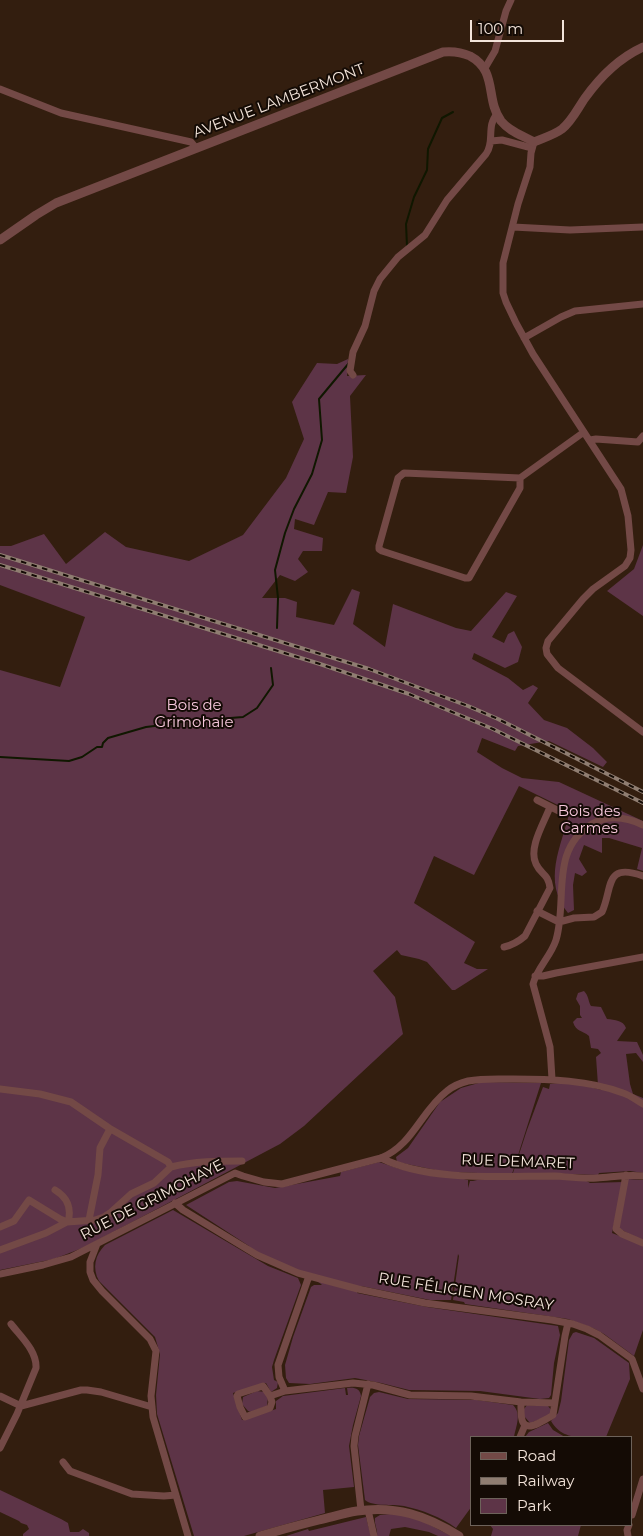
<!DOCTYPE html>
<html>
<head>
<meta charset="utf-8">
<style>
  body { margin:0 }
  #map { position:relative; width:643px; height:1536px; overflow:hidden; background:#331e0f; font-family:Montserrat,sans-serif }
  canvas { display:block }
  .legend { position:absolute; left:470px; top:1436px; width:162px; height:90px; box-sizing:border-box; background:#140b05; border:1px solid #6d625a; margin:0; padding:6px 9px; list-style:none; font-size:15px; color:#f3e4da }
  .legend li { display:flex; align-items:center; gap:10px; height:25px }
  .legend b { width:25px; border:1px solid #6d625a }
  .scale { position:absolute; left:470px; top:20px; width:94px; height:22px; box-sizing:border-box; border:2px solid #f3e4da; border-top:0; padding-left:6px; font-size:15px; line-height:18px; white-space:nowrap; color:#f3e4da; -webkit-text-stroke:4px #140b05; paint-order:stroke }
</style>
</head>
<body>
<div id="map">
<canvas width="643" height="1536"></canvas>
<ul class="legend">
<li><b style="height:6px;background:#734946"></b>Road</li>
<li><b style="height:6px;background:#8f7d71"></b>Railway</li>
<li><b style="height:14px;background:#5d3447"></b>Park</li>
</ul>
<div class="scale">100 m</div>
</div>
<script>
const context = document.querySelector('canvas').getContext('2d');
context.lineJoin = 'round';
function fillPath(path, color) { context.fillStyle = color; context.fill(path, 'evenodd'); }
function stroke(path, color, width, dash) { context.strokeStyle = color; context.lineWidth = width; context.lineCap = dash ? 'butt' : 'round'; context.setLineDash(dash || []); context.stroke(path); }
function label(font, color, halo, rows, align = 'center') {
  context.font = font + ' Montserrat,sans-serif'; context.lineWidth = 4; context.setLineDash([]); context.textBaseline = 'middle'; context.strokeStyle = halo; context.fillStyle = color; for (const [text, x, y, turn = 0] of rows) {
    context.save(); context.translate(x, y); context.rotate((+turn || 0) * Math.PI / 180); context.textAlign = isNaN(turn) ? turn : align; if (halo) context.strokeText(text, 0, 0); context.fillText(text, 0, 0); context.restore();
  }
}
fillPath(new Path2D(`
  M348,359L347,376L366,375L350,396L353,457L346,493L328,492L314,525L295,519L294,529L323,538L322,551H303L298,559L308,572L295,581L280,575L262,598H285L297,602L296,617L334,625L352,589L360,592L353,624L385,647L393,604L456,628L471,631L506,592L517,596L492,637L504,643L508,634L514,631L522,647L518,662L505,668L474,653L472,659L508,678L523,690L533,685L538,688L528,703L544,720L567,728L593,748L607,762L603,767L549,741L518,746L515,751L482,738L477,752L502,768L522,778L559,782L643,821V871L637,869L642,848L609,838H602V853L584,845L579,859L587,872L582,876L575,873L573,885L574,910L568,913C542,881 561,847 570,811L519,786L474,875L434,856L414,903L475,942L464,963L477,969H488L455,990H452L427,962L419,959L401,955L397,950L373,971L395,997L403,1034L304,1126L280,1144L85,1247L54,1259L0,1270V670L60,687L85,617L0,585V546H11L44,534L66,564L105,532L126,547L189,561L243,535L286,478L304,439L292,402L317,363L337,364Z
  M643,545V616L607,591L634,569Z
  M584,991C589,996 588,1001 591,1006L601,1007L607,1019C615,1020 623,1020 626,1028L617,1041L637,1042L643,1055V1062L636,1053L626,1054L630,1084L633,1094L643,1098V1173L630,1171L599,1173L598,1175L535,1173L585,1180L590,1183L623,1182L612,1233L643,1245V1330L634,1356L604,1334L595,1329L568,1319L465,1304L464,1302L453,1300L459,1256L458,1254L451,1300H430L361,1286L357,1293L427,1307L558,1326L560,1335L554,1363L551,1395L549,1398L540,1399L480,1391L409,1390L381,1383L355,1378L310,1384L289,1383L286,1378L285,1365L293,1337L311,1287L314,1285H322C315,1277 293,1275 282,1270L280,1264L250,1249L249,1246L186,1205L229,1182L237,1181L275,1188L340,1176L341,1172L379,1162L400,1169L451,1176L468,1180V1188L470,1181H473L477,1180L512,1176L527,1130L543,1087L549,1089L550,1084L569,1082L602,1090L598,1085L596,1057L601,1053L598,1049L591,1048L589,1036C582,1030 576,1032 573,1022L577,1018H582L580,1015V1006L576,999L578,993Z
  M482,1082L541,1083L512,1174L445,1172L397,1162L396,1157L408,1148L440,1102L461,1088Z
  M628,1179L643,1180V1241L620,1229L619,1227Z
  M173,1210L268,1266L298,1278L301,1285L274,1360L272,1367L274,1380L278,1382L277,1388L271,1392L266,1383L233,1393L242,1420L276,1409V1401L283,1396L345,1388L346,1395H348L347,1388C354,1387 360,1388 361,1396L353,1425L349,1446L354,1487L323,1490L325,1513L244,1536H194L157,1414L156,1395L160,1354L155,1337L99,1281C92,1268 95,1255 105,1245Z
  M576,1332L594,1338L629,1363L630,1379L606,1437C586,1437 563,1442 551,1421L558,1413L561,1401L569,1340L573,1333Z
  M257,1391L265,1392L268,1397L267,1406L251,1412L248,1411L242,1404L243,1397Z
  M379,1392L408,1399L477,1400L513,1405C522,1414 516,1426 514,1437H472V1506L456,1528C441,1517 422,1510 404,1506C393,1504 373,1507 365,1500L358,1445L359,1436L370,1397L374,1393Z
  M527,1405L548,1406L552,1411L549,1416L530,1423L524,1416V1409Z
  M548,1423L553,1430L565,1437H525L529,1432Z
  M0,1490L61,1519L68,1523L70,1532H79L83,1529L89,1533V1536H23V1534L29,1529L27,1525L21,1523L19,1521L0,1512Z
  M391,1514L415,1517L451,1536H438L429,1532L405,1527L391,1529L389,1536H377C378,1530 374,1524 375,1518L380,1515Z
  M366,1517L371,1536H286L308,1529L309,1531Z
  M490,1525H581L578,1536H491L493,1529Z`), '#5d3447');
stroke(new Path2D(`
  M407,246L406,224L414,197L427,170L428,149L442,118L453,112
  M277,628L278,598L275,570L285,533L294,509L312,474L322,440L319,399L349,363
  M0,757L69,761L82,757L97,747H102L103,743L108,738L146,727L171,724L196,719H218L243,717L257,708L273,685L271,668`), '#101700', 2);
stroke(new Path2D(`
  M485,68L495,51L506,11L511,0
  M0,89L61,113L191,142L196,148
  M491,141L502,140L532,148
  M534,142L531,153L530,167L518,204L503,263V293L506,302L516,323L533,354L621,489L628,516L631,550L630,558L625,566L593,589L583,599L548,641L546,648L547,654L558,668L643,732
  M513,227L570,230L643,227
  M524,338L561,317L575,311L643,304
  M353,375L350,371L353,352L365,326L374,291L380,279L398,257L425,235L447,200L486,154C495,142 486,126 497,114
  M590,440L596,439L638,442L643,436
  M520,478V488L469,578H465L382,551L379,549V546L398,478L404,473L520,478L584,432
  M537,800L561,812
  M537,911L559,922L574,918L594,917L602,912C613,888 604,862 643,876
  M504,947C513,945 518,942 525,936L550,888C548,873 541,875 536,864C528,848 544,823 550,807
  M535,976H543L556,973L643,957
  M552,1079L550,1047L533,984C537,968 551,956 556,940C568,900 549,850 592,824C609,814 626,817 643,825
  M0,1089L40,1094L71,1102L109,1128L168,1162L171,1167C195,1161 218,1161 242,1161
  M381,1158C429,1182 502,1176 555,1176C569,1177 583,1179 597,1178C613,1177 628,1174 643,1176
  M626,1175L616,1229L622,1234L643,1243
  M55,1190C67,1197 72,1208 68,1222
  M175,1203L183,1210L257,1255L298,1273L358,1289L425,1303L552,1320L573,1324L587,1329L599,1335L632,1359L643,1389
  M89,1220L98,1175L100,1148L110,1129
  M0,1227L14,1221L29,1200L60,1219L67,1222L95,1220L104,1217L110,1213L131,1194L154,1183L171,1167
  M97,1244L90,1262V1272L93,1280L102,1291L150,1339L156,1351L151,1396L153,1417L188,1536
  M0,1250L46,1233L67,1222
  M0,1274L43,1265L71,1257L235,1173L243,1176L264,1182L282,1184L381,1158C413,1145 421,1111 447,1091C453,1086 460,1083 468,1081C483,1078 498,1079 513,1079C549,1079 589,1080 623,1093C630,1095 636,1100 643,1104
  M309,1276L278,1365L279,1377L285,1391L353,1383L373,1385L410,1395L471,1396L521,1402L554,1403
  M0,1396L21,1406L81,1390H87L101,1392L152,1407
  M270,1396L272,1402L270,1408L245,1417L240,1407L237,1396L238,1394L263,1386L270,1396L285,1391
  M521,1402C521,1416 519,1433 539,1423C544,1420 549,1418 553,1415L565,1336L568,1323
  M520,1437L525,1425
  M0,1448L17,1414L36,1368C37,1351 21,1337 11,1324
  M63,1462L70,1471L132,1494L164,1496L176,1495
  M361,1510L354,1446L355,1436L368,1384
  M368,1510L374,1536
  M632,1515L643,1479
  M628,1536L627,1530L629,1525`), '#734946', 7);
stroke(new Path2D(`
  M0,240L36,215L56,203L443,52C453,51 461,52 470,56C498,71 485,99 501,121C510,132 522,135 534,142C543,138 554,135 562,129C572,121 578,108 585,98C600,77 619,58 643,47
  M260,1536C280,1530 299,1525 319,1520C332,1517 344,1513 357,1511C396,1505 427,1516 459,1536`), '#734946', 9);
const rail = new Path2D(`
  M0,555L369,669L468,706L498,719L643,792
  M0,565L320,664L409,694L493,729L643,803`);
stroke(rail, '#8f7d71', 4);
stroke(rail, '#140b05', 2, [5.5]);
label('15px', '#f3e4da', '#140b05', [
  ["AVENUE LAMBERMONT",279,101,-21],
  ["RUE DEMARET",518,1162,2],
  ["RUE DE GRIMOHAYE",152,1200,-27],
  ["RUE FÉLICIEN MOSRAY",466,1292,9]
]);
label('15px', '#f6c7db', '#140b05', [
  ["Bois de",194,706],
  ["Grimohaie",194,723],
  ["Bois des",589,812],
  ["Carmes",589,829]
]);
</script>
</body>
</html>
